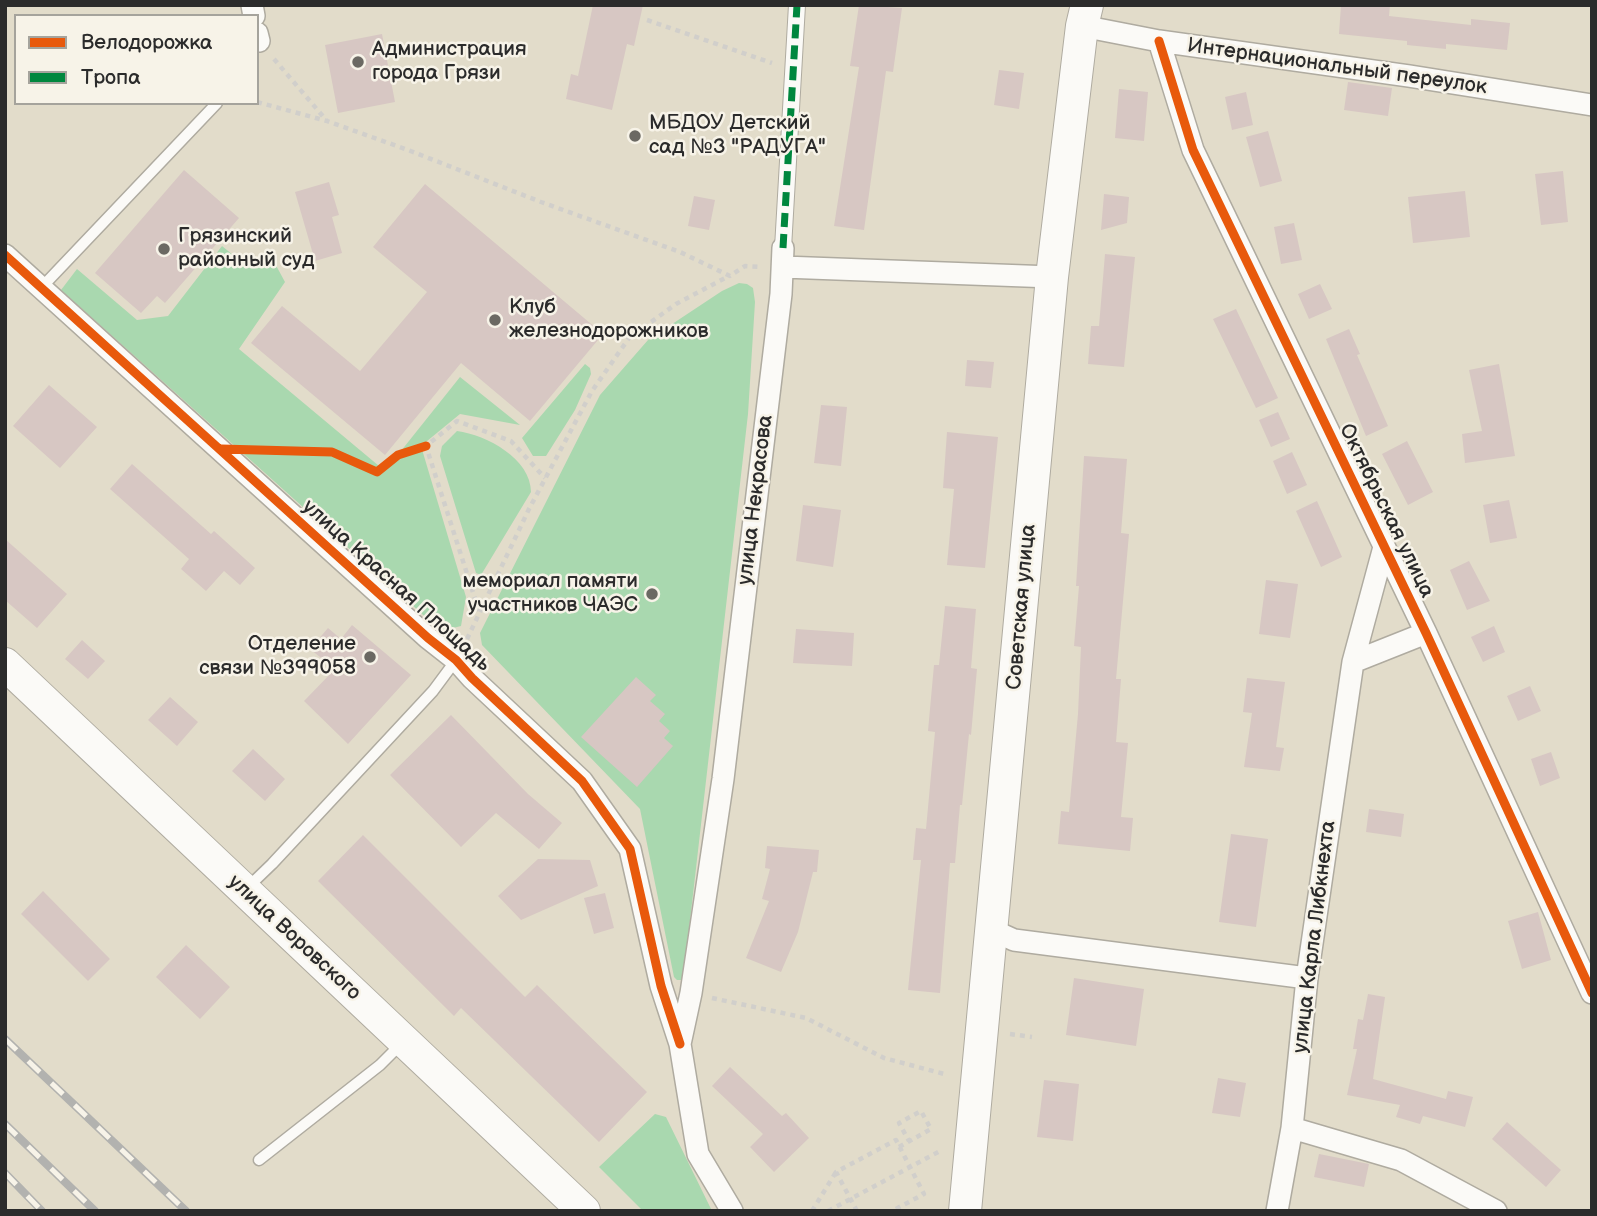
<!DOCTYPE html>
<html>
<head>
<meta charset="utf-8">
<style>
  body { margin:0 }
  #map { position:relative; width:1597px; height:1216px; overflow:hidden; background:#e2dcca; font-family:"Balsamiq Sans",sans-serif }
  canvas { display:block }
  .frame { position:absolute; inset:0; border:7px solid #2b2b2b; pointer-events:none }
  .legend { position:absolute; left:14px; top:14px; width:245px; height:91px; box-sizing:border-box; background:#f7f3e8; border:2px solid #a5a39c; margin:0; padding:9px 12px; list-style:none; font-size:21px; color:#2b2b2b }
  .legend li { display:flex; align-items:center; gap:14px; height:35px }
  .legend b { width:35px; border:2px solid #a5a39c }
</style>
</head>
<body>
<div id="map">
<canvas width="1597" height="1216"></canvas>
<div class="frame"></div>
<ul class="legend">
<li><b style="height:9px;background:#e8590c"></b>Велодорожка</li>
<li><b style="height:9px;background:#00873e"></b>Тропа</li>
</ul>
</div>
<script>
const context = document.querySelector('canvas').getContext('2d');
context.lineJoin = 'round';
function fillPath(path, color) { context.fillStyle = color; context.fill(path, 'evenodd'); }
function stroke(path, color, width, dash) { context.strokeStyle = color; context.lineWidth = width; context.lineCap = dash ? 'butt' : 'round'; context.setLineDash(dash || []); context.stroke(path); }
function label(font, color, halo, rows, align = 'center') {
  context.font = font + ' "Balsamiq Sans",sans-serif'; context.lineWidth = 5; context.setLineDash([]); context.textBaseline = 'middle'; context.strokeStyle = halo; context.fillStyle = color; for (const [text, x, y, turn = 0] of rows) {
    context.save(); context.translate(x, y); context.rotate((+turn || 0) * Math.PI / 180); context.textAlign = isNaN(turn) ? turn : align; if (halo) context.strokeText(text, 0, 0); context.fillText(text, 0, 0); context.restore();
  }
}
fillPath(new Path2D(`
  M222,246L239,260L272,258L285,282L239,349L385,471L460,377L520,425L460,414L421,446L466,597L461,626L441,631L61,290L77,269L137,320L168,316Z
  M739,283L747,284L753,288L755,302L748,414L684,973L681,980H677L674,977L640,809L482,645L480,633L600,395L648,340L722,291Z
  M585,364L590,368L591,374L575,410L546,456H533L522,438Z
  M457,431C487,435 531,459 531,492L481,575L476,573L440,456L442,446Z
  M655,1114L666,1117L712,1211H643L599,1167Z`), '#a9d8af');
fillPath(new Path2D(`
  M593,5H643L634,46L627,44L612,110L566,99L571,74L578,76Z
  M859,5L902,8L893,72L886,71L864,230L834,226L859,67L850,66Z
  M1341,5H1390L1389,16L1471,25V19L1510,23L1507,50L1446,44V49L1407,45V41L1339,34Z
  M382,34L395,102L338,113L325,45Z
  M999,70L1024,73L1019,109L994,105Z
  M1348,82L1392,88L1388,116L1344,110Z
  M1119,89L1148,92L1144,141L1115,138Z
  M1246,92L1253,125L1232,130L1225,97Z
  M1268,131L1282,181L1260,187L1246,137Z
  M184,170L239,218L165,303L157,296L141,313L95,273Z
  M1563,171L1568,222L1541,225L1535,174Z
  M329,182L339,215L332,217L342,253L315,261L295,192Z
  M425,184L603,334L530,421L461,363L385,455L251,343L282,306L360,371L427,292L373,247Z
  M1465,191L1470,237L1413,243L1408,197Z
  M1104,194L1129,197L1127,223L1101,230Z
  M694,196L715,200L709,230L688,226Z
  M1294,223L1302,260L1281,264L1274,227Z
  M1105,254L1135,257L1124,367L1088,364L1091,326H1099Z
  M1320,284L1332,309L1309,319L1298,294Z
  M1236,309L1278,398L1256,408L1213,319Z
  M1349,329L1360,354L1357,355L1388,426L1366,436L1326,339Z
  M967,360L994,362L991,388L965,386Z
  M1499,364L1515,456L1465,463L1462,434L1482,431L1469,370Z
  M49,385L97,427L60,468L13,426Z
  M821,405L847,407L841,466L814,463Z
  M1278,412L1290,439L1271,447L1259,420Z
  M947,432L998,437L985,568L947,565L954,489L943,488Z
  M1407,441L1433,492L1408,505L1382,454Z
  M1292,452L1307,485L1287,494L1273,461Z
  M1084,456L1127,459L1121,533L1129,534L1116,679H1121L1116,742L1128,743L1121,817L1133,818L1130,851L1058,844L1061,811L1069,812L1078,714L1081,647L1074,646L1079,586H1076Z
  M132,464L211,534L214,531L255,568L240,585L224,571L206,591L181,569L189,559L110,489Z
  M1509,500L1517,538L1490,543L1483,505Z
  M1317,501L1342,557L1321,567L1296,511Z
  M803,505L841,510L833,567L796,561Z
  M5,539L67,594L37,628L5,600Z
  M1469,561L1490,601L1467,610L1450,570Z
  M1266,580L1298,584L1290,638L1259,634Z
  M945,606L976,609L971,668L977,669L971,735L969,734L962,805H960L955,863H950L940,993L908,990L921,860H913L916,828L926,829L935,732L928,731L934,665H939Z
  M352,625L411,675L348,744L304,701L335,669L310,649L328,628L341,639Z
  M1494,626L1505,652L1483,662L1471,637Z
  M796,629L854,633L852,666L793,663Z
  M82,640L105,661L88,679L65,659Z
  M636,677L656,695L650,701L665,714L659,721L670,731L664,738L673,746L637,787L581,737Z
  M1247,678L1285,682L1276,747L1284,748L1280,771L1244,767L1252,713L1243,712Z
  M1530,686L1541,711L1518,721L1507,696Z
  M170,697L198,722L177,746L148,720Z
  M451,715L528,794L562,823L539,849L496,813L461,847L390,775Z
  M253,749L285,779L265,801L232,771Z
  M1551,752L1560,778L1540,786L1531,759Z
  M1369,809L1404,814L1401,837L1366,832Z
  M1231,834L1268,839L1256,927L1219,922Z
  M363,835L525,997L537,985L647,1092L599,1142L461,1008L454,1016L318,881Z
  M767,846L819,850L817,872H813L798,932L781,972L746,958L769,901L762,899L770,869L765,868Z
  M538,859L590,860L598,886L521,920L498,896Z
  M43,891L110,959L88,981L21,914Z
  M605,893L614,928L594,934L584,898Z
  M1538,912L1551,960L1522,969L1508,921Z
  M186,945L230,987L200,1019L156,977Z
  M1074,978L1144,989L1136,1046L1066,1035Z
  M1368,994L1385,997L1373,1079L1446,1099L1448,1091L1473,1097L1465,1127L1423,1116L1420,1124L1396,1117L1400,1105L1347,1095L1357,1049H1353L1358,1019L1363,1020Z
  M730,1067L782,1116L786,1113L809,1138L774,1172L750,1147L763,1134L712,1086Z
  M1218,1078L1246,1083L1240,1117L1212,1113Z
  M1044,1080L1079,1084L1073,1141L1037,1137Z
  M1507,1122L1561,1170L1546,1187L1492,1139Z
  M1319,1154L1369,1164L1364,1187L1314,1177Z`), '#d7c7c3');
const service = new Path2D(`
  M42,287L217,103
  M246,889L272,864L433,691L456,660
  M259,1160L380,1065L402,1043`);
const pedestrian = new Path2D(`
  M783,248L797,5`);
const minor = new Path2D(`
  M252,5L254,16
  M1082,26L1159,41L1409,76L1592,105
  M257,33L259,41
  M1159,41L1193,150L1426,633L1592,993
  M5,255L428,638L456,660L472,678L582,781L630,849L661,986L680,1044
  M783,267L1052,277
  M1384,547L1353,662L1426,633
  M992,930L1014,940L1307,978
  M1292,1128L1401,1160L1496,1211
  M732,1211L698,1154L680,1044L691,993L723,779L781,294L783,248
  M1277,1211L1292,1128L1307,978L1353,662`);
const secondary = new Path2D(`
  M5,664L584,1211
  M965,1211L1052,277L1082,26L1087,5`);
stroke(service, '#afaba0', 13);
stroke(pedestrian, '#afaba0', 18);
stroke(minor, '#afaba0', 24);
stroke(secondary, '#afaba0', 34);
stroke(new Path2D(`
  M647,20L772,63
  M274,59L327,121
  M257,102L327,121L408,150L541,202L680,252L730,276L745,266L761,267
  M479,611L426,446L457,421L511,441L545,478
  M467,639L529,509L592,391L629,338L676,304L729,276
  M712,998L806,1018L884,1058L948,1075
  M1010,1034L1032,1037
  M899,1147L931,1129L921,1111L899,1123L909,1141
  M812,1211L836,1172
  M828,1211L942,1150
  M857,1211L836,1172L896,1140L924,1194L892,1211`), '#d1cfcb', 4.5, [5, 5]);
stroke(service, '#fbfaf7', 10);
stroke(pedestrian, '#fbfaf7', 16);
stroke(minor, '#fbfaf7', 21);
stroke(secondary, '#fbfaf7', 32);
const rail = new Path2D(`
  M5,1039L186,1211
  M5,1124L95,1211
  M5,1173L42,1211`);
stroke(rail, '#b2b2af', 8);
stroke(rail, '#f7f3e8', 5, [16]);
stroke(new Path2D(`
  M783,248L797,5`), '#00873e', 7, [14, 7]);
stroke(new Path2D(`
  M1159,41L1193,150L1426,633L1592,993
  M5,255L428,638L456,660L472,678L582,781L630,849L661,986L680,1044
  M221,449L332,452L377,472L398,455L426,446`), '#e8590c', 9);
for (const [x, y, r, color] of [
  [358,62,7,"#6b6963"],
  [635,136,7,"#6b6963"],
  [164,249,7,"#6b6963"],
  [495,320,7,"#6b6963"],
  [652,594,7,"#6b6963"],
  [370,657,7,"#6b6963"]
]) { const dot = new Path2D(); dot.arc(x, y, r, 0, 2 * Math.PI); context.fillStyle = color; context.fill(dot); stroke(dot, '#f7f3e8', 2.5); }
label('21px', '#2b2b2b', '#f7f3e8', [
  ["Администрация",372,50],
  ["города Грязи",372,74],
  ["МБДОУ Детский",649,124],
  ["сад №3 \"РАДУГА\"",649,148],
  ["Грязинский",178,237],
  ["районный суд",178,261],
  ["Клуб",509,308],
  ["железнодорожников",509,332],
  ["мемориал памяти",638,582,"right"],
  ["участников ЧАЭС",638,606,"right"],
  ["Отделение",356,645,"right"],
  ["связи №399058",356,669,"right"]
], 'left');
label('21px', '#2b2b2b', '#f7f3e8', [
  ["Интернациональный переулок",1337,67,8],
  ["улица Некрасова",756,500,-83],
  ["Октябрьская улица",1386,511,64],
  ["улица Красная Площадь",396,586,42],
  ["Советская улица",1022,607,-85],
  ["улица Карла Либкнехта",1315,937,-83],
  ["улица Воровского",294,938,43]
]);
</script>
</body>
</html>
